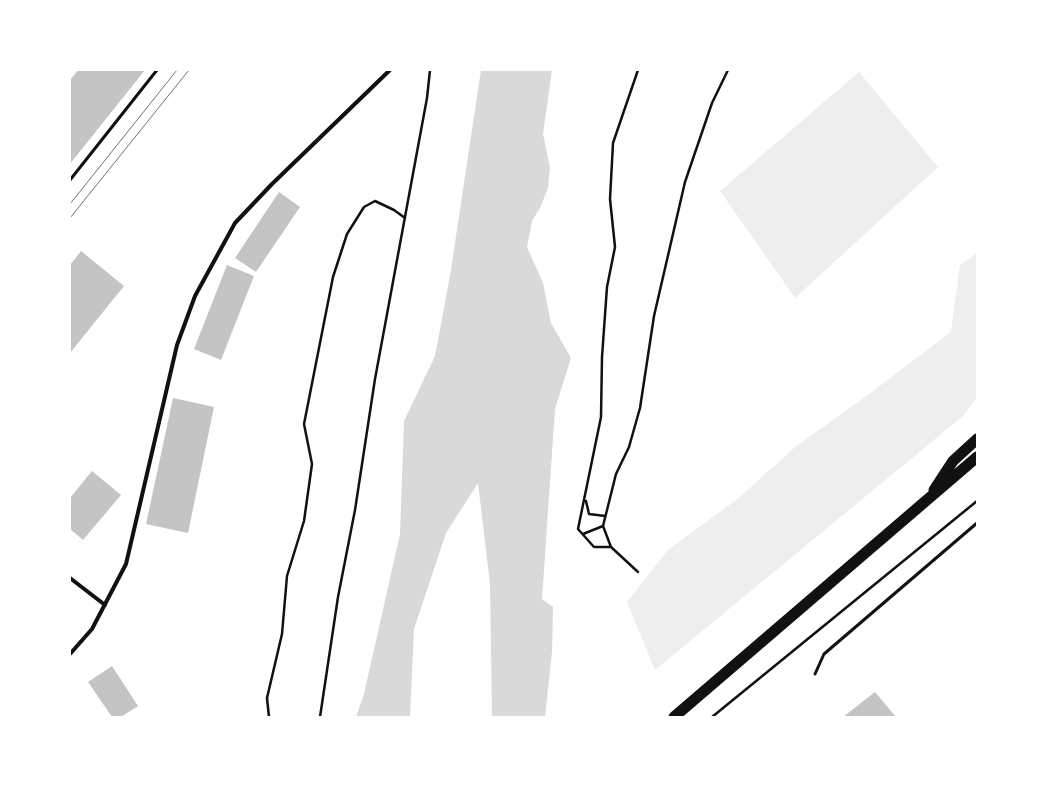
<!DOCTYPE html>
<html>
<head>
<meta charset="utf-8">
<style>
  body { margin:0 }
  #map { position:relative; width:1047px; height:787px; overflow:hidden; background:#fff; font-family:Helvetica,sans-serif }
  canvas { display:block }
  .frame { position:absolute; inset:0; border:71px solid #fff; pointer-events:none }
</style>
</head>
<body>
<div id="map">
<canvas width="1047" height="787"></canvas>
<div class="frame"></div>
</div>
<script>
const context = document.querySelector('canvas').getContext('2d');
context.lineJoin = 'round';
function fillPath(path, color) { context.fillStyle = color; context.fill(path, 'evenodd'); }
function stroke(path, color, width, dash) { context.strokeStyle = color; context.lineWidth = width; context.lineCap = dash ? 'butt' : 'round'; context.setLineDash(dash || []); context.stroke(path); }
fillPath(new Path2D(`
  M859,72L938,167L795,298L720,191Z
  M977,253V397L963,416L655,670L627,602L668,550L740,497L795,447L869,394L951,332L960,265Z`), '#eee');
fillPath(new Path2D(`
  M481,70H552L543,134L550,168L548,188L540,208L532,221L527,247L543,283L551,323L571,358L555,409L542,599L553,607L552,652L545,717H492L490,584L478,483L446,533L414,629L410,717H356L364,694L400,534L404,421L435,356L450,276Z`), '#d9d9d9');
fillPath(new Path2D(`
  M78,70H145L70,164V80Z
  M279,192L300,207L256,272L235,258Z
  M81,251L124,286L70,353V265Z
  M227,265L254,276L221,360L194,349Z
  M173,398L214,407L188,533L146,524Z
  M92,471L121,495L83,540L70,529V498Z
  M112,666L138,706L121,717H112L88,682Z
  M875,692L896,717H843Z`), '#c4c4c4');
stroke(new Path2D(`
  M586,501L589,514L605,516
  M603,526L611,547
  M583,534L603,526L616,474L629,447L640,408L654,316L685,182L712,103L728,70
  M638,572L611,547H594L578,529L601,417L602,357L607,287L615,247L610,199L613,143L638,70
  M269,717L267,698L282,634L287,576L304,521L312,464L304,424L333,277L347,234L364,207L375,201L394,210L405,218
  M320,717L338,597L355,510L375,379L427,98L430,70
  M712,717L977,501`), '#111', 2.5);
stroke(new Path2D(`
  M70,180L157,70
  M815,674L824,654L977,523`), '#111', 3);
stroke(new Path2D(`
  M70,578L105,605
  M70,654L92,629L126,564L177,345L195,296L235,223L272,184L390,70`), '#111', 4);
stroke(new Path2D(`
  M934,490L953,461L977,439
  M674,717L977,457`), '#111', 11);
stroke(new Path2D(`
  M70,204L177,70
  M70,218L189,70`), '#707070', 1);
</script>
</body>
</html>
